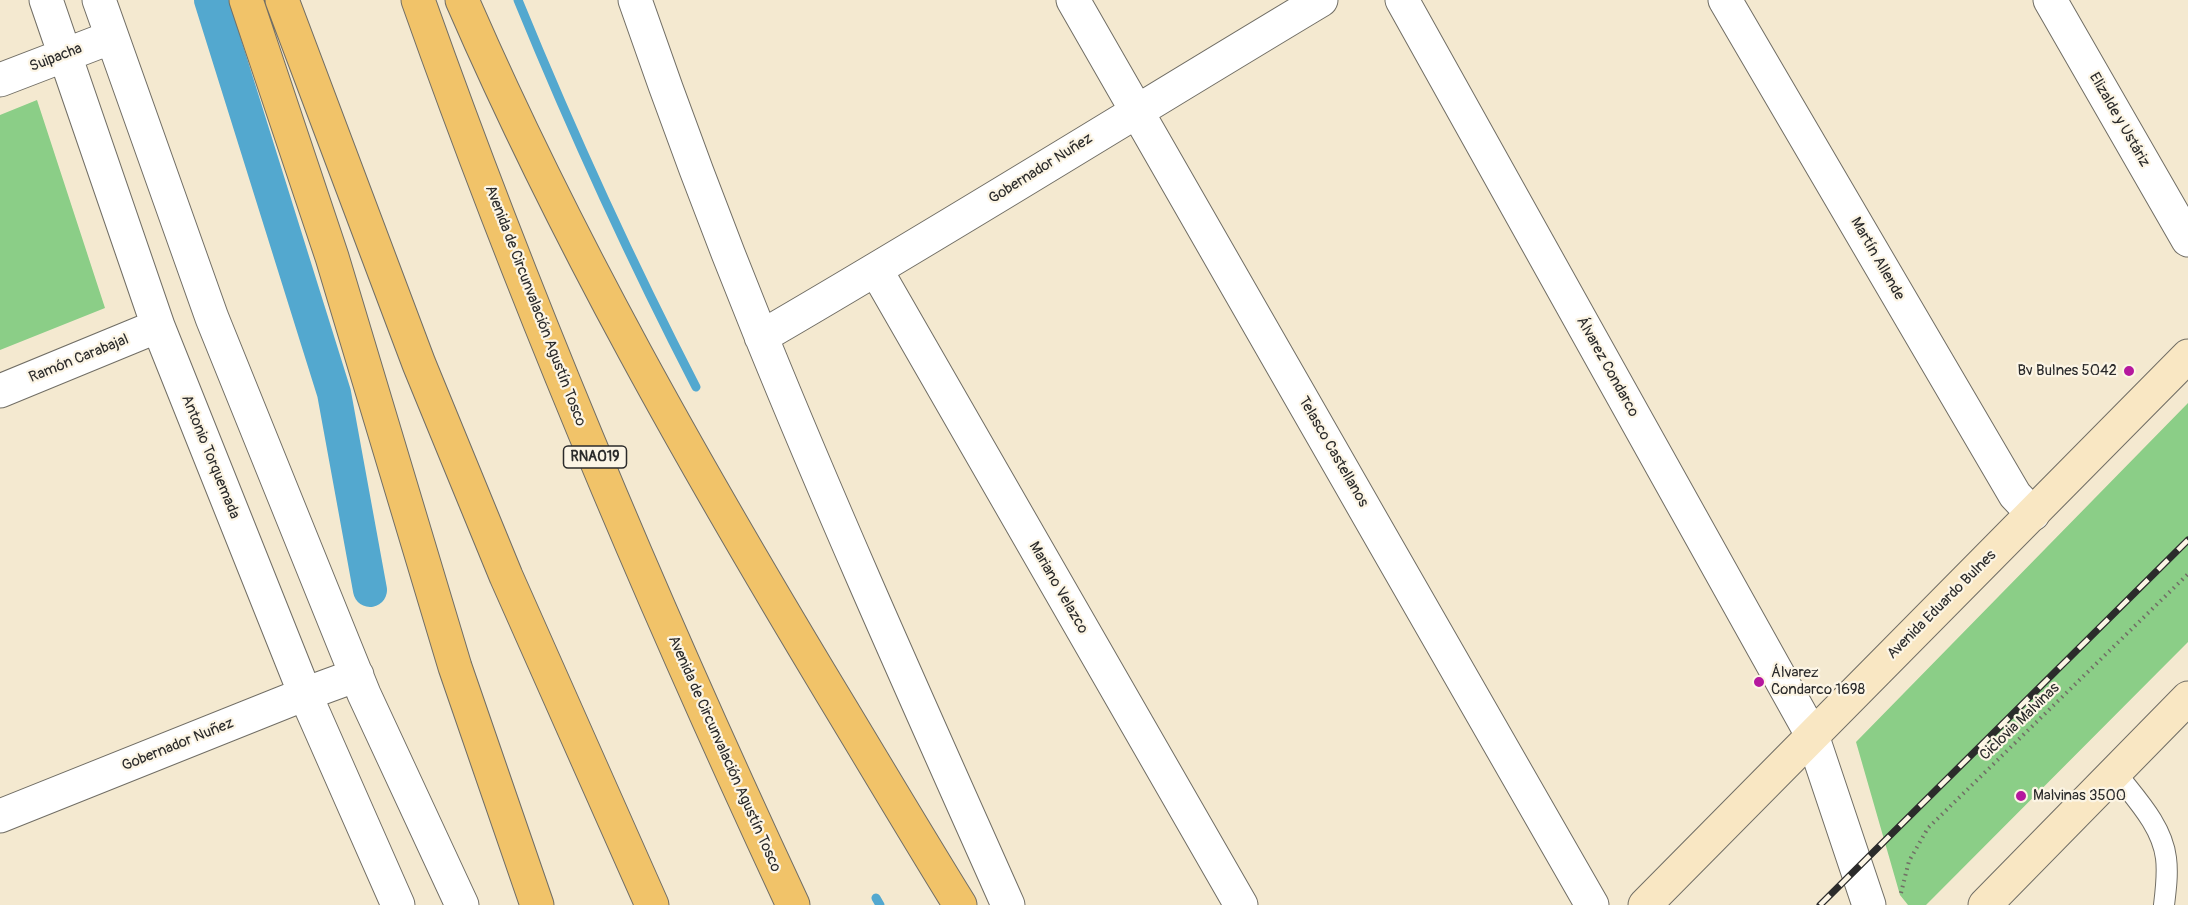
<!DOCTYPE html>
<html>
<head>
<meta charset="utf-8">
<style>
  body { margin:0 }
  canvas { display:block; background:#f4e9d0 }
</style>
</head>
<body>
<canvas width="2188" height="905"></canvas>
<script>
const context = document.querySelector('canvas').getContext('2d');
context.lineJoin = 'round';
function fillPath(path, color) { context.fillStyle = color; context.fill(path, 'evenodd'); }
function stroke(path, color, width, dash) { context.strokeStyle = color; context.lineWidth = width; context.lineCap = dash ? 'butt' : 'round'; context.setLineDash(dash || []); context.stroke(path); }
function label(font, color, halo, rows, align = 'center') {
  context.font = font + ' Pangolin,sans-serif'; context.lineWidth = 4.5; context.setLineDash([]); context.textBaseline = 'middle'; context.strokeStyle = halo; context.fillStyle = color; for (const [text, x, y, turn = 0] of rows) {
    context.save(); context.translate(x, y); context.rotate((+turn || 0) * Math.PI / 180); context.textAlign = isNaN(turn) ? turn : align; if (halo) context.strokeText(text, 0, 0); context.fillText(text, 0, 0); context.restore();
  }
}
fillPath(new Path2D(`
  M37,100L105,308L0,350V115Z
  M2188,403V642L1926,905H1908L1900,895L1856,742Z`), '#8bce87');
stroke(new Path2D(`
  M518,0C572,132 631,261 696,387
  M876,898L880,905`), '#53a8cf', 9);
stroke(new Path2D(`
  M211,0L334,393L370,590`), '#53a8cf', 34);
const lane = new Path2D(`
  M2116,773C2135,798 2162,825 2166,858C2168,873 2166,889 2164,905`);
const street = new Path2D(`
  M46,0L158,326L305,694L398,905
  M99,0L212,318L364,694L462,905
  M635,0C674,113 716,225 761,336C839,528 924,716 1008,905
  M1073,0L1592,905
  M1402,0L1812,735L1869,905
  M1725,0L2015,495L2033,514
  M2050,0L2188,240
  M0,80L112,37
  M876,270L1241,905
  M761,337C949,228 1134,112 1321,0
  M0,391L158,326
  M0,816L305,694L357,675`);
const secondary = new Path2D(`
  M1645,905L2188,356
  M1985,905L2188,698`);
const highway = new Path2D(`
  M246,0L332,257L455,667L537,905
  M282,0L419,364L506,576L652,905
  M418,0C527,308 655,609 793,905
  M462,0C566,240 696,468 831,692C874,763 916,834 960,905`);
stroke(lane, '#716e65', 22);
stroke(street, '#716e65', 35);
stroke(secondary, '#716e65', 35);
stroke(highway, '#716e65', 35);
stroke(new Path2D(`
  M1901,893L1909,861L1928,828L2188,574`), '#716e65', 4, [1.5, 4.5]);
stroke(lane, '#fff', 20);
stroke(street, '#fff', 33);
stroke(secondary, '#f9e7c3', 33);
stroke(highway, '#f1c369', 33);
const rail = new Path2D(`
  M1820,905L2188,540`);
stroke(rail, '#2b2b2b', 7);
stroke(rail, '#fcf5e5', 4.5, [14]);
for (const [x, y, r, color] of [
  [2129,371,6,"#b5179e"],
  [1759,682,6,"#b5179e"],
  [2021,796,6,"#b5179e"]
]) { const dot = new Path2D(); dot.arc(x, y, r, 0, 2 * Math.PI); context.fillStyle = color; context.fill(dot); stroke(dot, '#fcf5e5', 2); }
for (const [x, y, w] of [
  [595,457,63]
]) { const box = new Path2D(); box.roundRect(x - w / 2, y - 11, w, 22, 4.5); context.fillStyle = '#fcf5e5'; context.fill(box); stroke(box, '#2b2b2b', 1.5); }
label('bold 14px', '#2b2b2b', null, [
  ["RNA019",595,457]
]);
label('15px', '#2b2b2b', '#fcf5e5', [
  ["Suipacha",56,58,-21],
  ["Elizalde y Ustáriz",2119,120,60],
  ["Gobernador Nuñez",1041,169,-32],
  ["Martín Allende",1877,259,60],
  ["Avenida de Circunvalación Agustín Tosco",535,306,69],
  ["Ramón Carabajal",79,359,-22],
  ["Álvarez Condarco",1607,367,61],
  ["Telasco Castellanos",1333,452,60],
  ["Antonio Torquemada",210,457,68],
  ["Mariano Velazco",1058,588,60],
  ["Avenida Eduardo Bulnes",1942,605,-45],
  ["Ciclovia Malvinas",2020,722,-44],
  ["Gobernador Nuñez",178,745,-22],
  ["Avenida de Circunvalación Agustín Tosco",724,754,66]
]);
label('15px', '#2b2b2b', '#fcf5e5', [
  ["Bv Bulnes 5042",2117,371,"right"],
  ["Álvarez",1771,673],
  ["Condarco 1698",1771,690],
  ["Malvinas 3500",2033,796]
], 'left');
</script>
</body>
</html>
